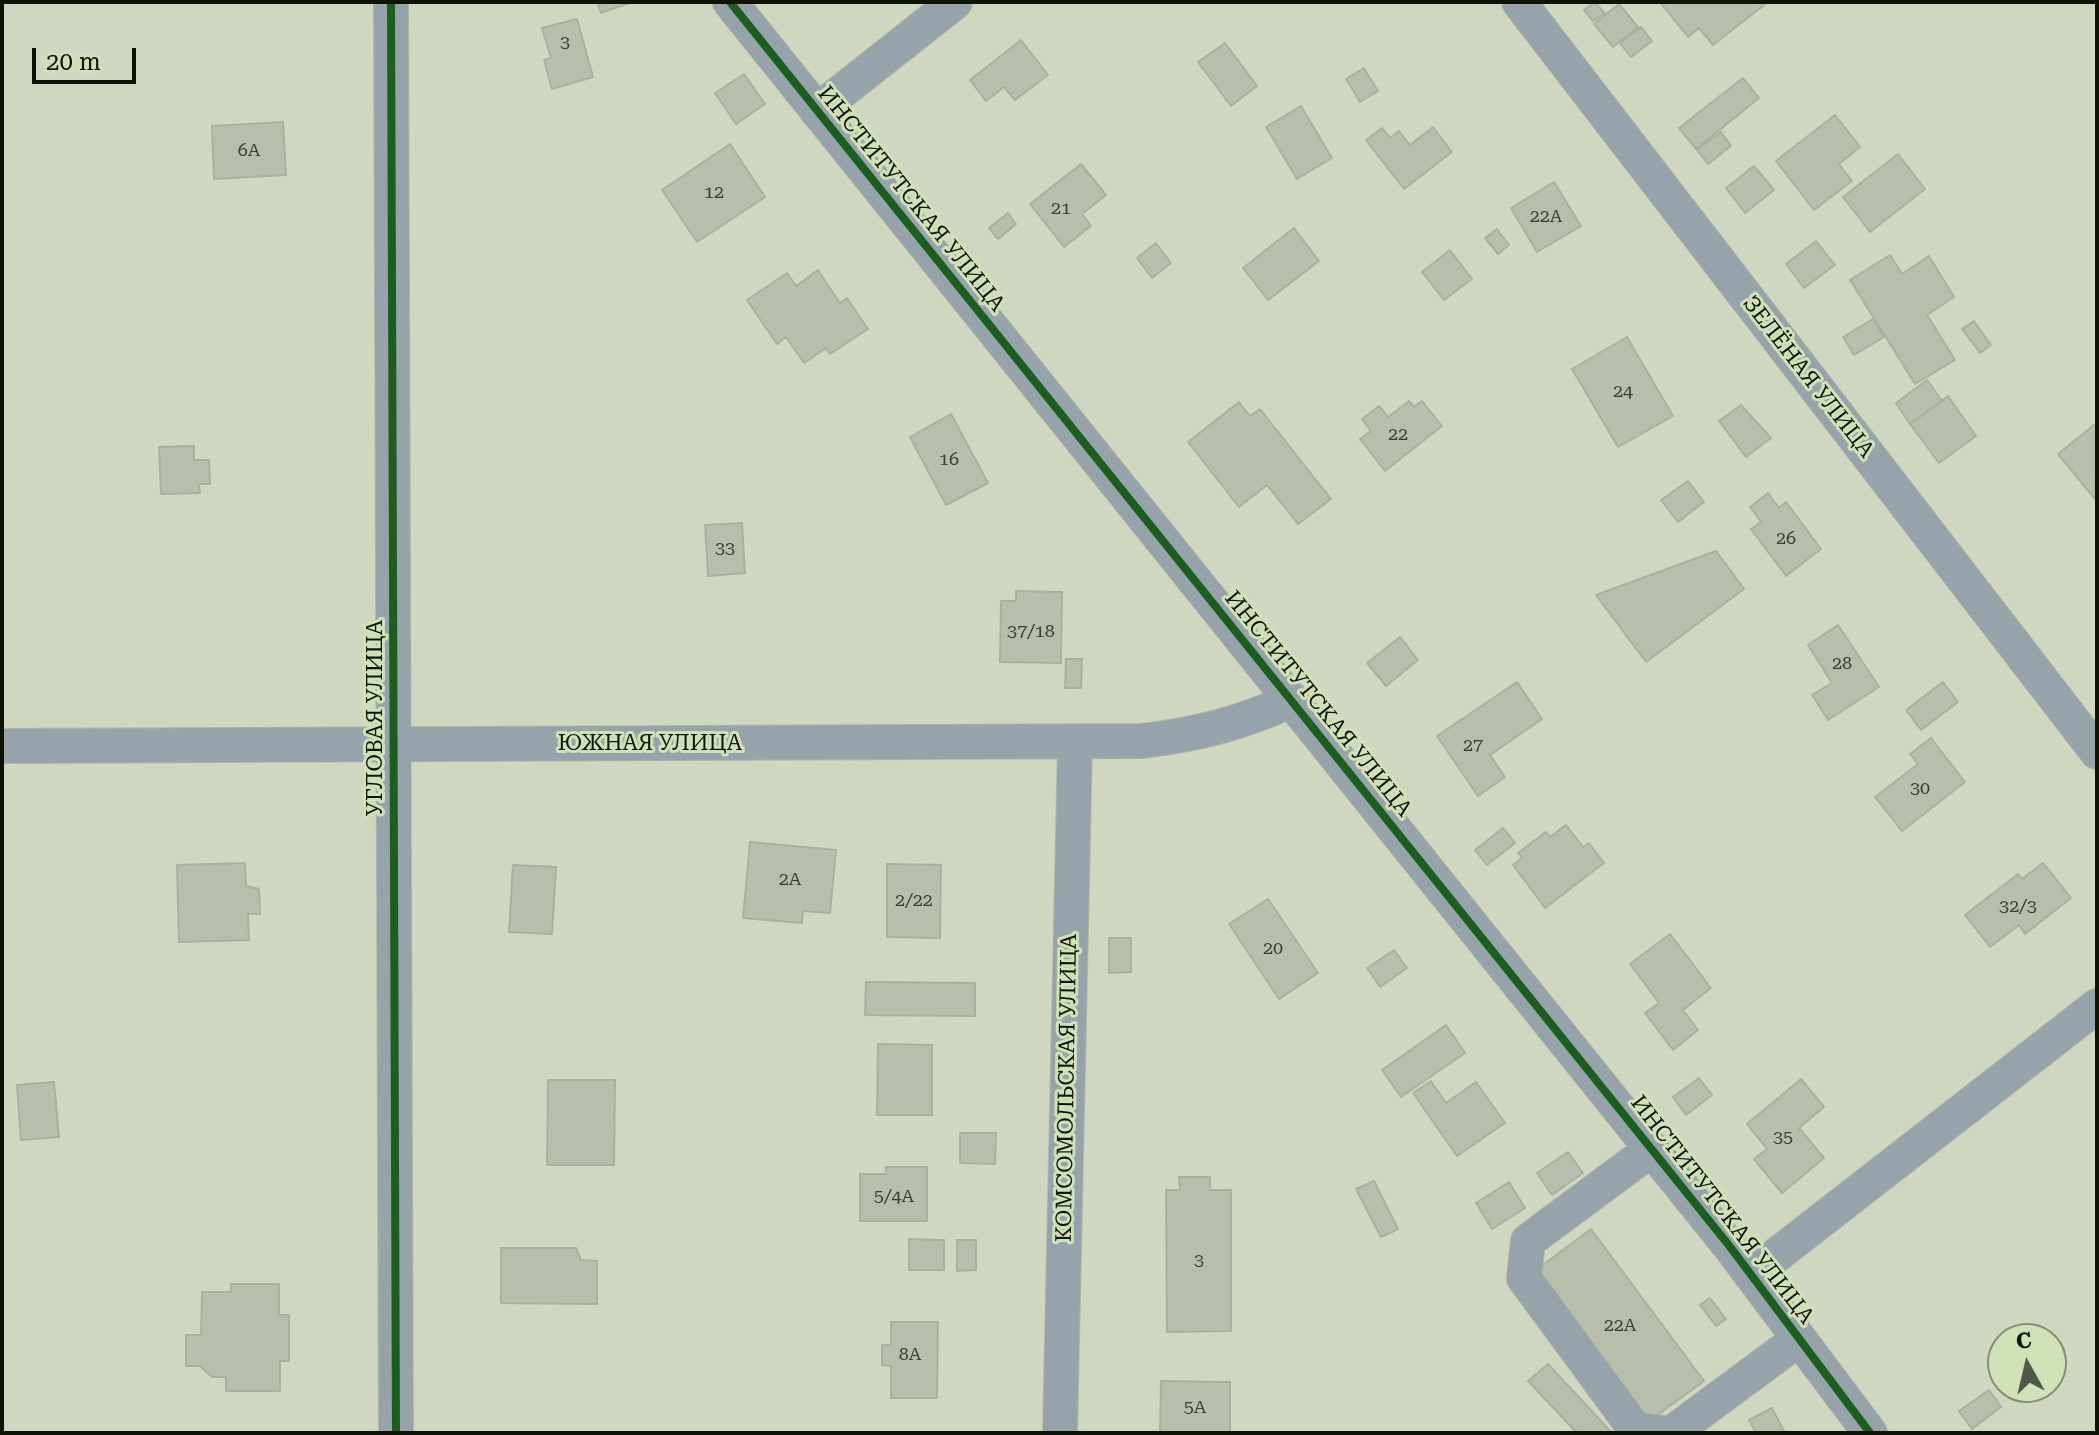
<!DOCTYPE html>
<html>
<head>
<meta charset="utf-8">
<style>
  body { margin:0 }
  #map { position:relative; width:2099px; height:1435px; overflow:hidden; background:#cfd7c1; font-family:"Roboto Serif",serif }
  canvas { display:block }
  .frame { position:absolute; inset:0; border:4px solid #0e1305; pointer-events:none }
  .north { position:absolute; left:1987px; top:1323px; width:80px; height:80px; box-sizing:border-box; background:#d1e1b7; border:2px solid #838f70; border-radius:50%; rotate:352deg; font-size:22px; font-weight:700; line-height:32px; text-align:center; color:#0e1305 }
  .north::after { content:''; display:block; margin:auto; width:28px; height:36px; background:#525847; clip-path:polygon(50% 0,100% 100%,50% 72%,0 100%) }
  .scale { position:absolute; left:32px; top:48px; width:104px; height:36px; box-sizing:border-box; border:4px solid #0e1305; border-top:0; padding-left:10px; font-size:24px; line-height:28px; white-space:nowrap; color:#0e1305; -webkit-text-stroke:6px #d1e1b7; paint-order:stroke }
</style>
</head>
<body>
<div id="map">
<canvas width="2099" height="1435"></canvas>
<div class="frame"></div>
<div class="north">С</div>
<div class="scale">20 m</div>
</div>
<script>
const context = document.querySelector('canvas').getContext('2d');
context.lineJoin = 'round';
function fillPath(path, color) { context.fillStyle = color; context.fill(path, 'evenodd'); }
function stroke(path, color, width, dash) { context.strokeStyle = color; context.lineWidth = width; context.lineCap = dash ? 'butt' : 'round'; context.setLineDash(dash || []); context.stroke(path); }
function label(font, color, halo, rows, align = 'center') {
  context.font = font + ' "Roboto Serif",serif'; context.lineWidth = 6; context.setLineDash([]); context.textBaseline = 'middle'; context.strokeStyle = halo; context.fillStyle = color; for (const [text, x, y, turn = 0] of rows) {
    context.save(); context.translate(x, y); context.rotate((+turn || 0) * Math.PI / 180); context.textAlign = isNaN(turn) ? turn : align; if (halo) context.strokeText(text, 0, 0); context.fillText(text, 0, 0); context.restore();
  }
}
const building = new Path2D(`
  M597,2H632L601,13Z
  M1594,2L1605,13L1593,21L1584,10Z
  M1660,2H1768L1713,45L1699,28L1688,37Z
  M1619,4L1638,27L1613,47L1594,24Z
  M577,19L593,77L552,89L544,60L551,58L542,28Z
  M1641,27L1652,41L1631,57L1620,43Z
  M1021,40L1048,75L1015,100L1004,87L986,101L970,80Z
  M1225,43L1257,86L1231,106L1198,62Z
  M1364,68L1378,91L1360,102L1346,79Z
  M744,74L765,104L736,124L715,93Z
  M1743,78L1759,98L1696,149L1679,128Z
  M1301,106L1332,158L1297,179L1266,127Z
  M1835,115L1860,147L1839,164L1852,181L1814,210L1776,161Z
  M283,122L286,175L214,179L212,126Z
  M1433,127L1452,152L1404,189L1366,140L1382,128L1390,138L1399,131L1410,145Z
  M1721,132L1731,146L1708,164L1697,150Z
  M730,144L765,197L697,242L662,190Z
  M1898,154L1925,189L1870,232L1843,197Z
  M1081,164L1106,195L1082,214L1091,226L1064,247L1030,204Z
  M1754,166L1774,190L1745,213L1726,188Z
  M1554,182L1581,226L1537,252L1511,208Z
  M1008,213L1016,224L998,239L989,228Z
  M1294,228L1319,261L1268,300L1243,268Z
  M1497,229L1509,245L1498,254L1485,238Z
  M1816,241L1835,265L1804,288L1786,264Z
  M1156,243L1171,263L1152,278L1137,258Z
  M1450,250L1472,279L1444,300L1422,272Z
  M1890,255L1902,274L1929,256L1954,297L1927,315L1955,360L1915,384L1850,280Z
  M818,270L840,303L847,298L868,329L830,354L826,348L804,363L786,337L777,344L747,300L787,273L796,286Z
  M1873,319L1884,337L1854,355L1843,337Z
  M1974,321L1991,345L1980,353L1962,329Z
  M1627,337L1673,416L1618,447L1572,369Z
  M1927,380L1942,401L1910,424L1896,403Z
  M1948,396L1976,436L1939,463L1910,424Z
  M1409,401L1414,407L1422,401L1442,426L1385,471L1360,439L1371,431L1362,419L1379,406L1388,417Z
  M1239,402L1250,416L1260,409L1331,499L1298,524L1267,485L1239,507L1188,442Z
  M1741,405L1771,438L1746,457L1719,421Z
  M951,414L988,483L946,505L910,437Z
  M2094,425L2097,429L2095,499L2058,454Z
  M194,446V460H209L210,484H199L200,493L161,494L159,447Z
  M1688,481L1704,502L1678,522L1661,500Z
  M1768,493L1779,508L1786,502L1821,549L1786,576L1751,529L1761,522L1750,507Z
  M742,523L745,573L708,576L705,525Z
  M1716,551L1744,589L1646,662L1596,595Z
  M1016,591L1062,592L1061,663L1000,662L1001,601H1016Z
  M1838,625L1879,687L1828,720L1812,695L1832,683L1808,645Z
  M1400,637L1418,660L1386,686L1367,663Z
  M1066,659H1082L1081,688H1065Z
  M1517,682L1542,719L1490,755L1505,777L1478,796L1437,736Z
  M1943,682L1958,702L1921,730L1906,710Z
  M1931,738L1965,782L1902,831L1875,797L1918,764L1910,754Z
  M1566,825L1583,847L1589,843L1604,863L1545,908L1513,865L1522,858L1518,853L1546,832L1550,837Z
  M1503,828L1515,843L1487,865L1475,850Z
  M750,842L836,850L830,913L803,911L802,923L743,918Z
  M245,863L246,886L259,889L260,914H248L249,940L179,942L177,865Z
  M2043,863L2071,898L2025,934L2019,925L1990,947L1965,915L2018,874L2022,879Z
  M887,864L941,865L940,938L887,937Z
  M513,865L556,867L552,934L509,932Z
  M1268,899L1318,973L1279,999L1229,924Z
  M1670,934L1711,988L1683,1010L1698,1030L1673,1050L1645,1013L1659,1003L1630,964Z
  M1109,938H1131V972L1109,973Z
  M1394,950L1407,968L1380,987L1367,968Z
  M866,982L975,983V1016L865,1015Z
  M1446,1025L1465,1053L1401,1097L1382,1070Z
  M878,1044L932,1045V1115H877Z
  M1699,1078L1712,1095L1686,1115L1673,1097Z
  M1801,1079L1824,1107L1799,1128L1824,1158L1782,1193L1754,1159L1767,1149L1747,1124Z
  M548,1080H615L614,1165H547Z
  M1431,1081L1446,1103L1476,1082L1505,1123L1457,1156L1413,1093Z
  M54,1082L59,1137L21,1140L17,1085Z
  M960,1133H996L995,1164L960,1163Z
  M1568,1152L1583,1173L1552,1195L1537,1173Z
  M886,1167H927V1221H860V1174H886Z
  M1179,1177H1210V1190H1231V1331L1167,1332L1166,1190H1180Z
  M1374,1181L1398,1229L1381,1237L1356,1189Z
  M1509,1182L1525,1208L1492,1229L1476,1203Z
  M1591,1229L1704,1381L1648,1422L1536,1270Z
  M909,1239L944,1240V1270H909Z
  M957,1240H976V1270L957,1271Z
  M501,1248H576L581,1260L597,1261V1304L501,1303Z
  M231,1284H279V1315H289V1361H280V1391H226V1377H212L200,1366H186V1335H201L202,1292H231Z
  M1710,1298L1726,1319L1716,1326L1700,1305Z
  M891,1322H938L937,1398H891V1366L882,1365V1345H891Z
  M1548,1364L1612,1433H1577L1528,1381Z
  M1161,1381L1230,1382V1433H1160Z
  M1989,1390L2001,1407L1972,1429L1959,1411Z
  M1772,1408L1785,1433H1756L1749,1420Z`);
fillPath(building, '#b8beac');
stroke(building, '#aab09e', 2);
const minor = new Path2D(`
  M391,2L396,1433
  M730,2L1731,1248L1870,1433
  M1519,2L2097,752
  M817,111L955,2
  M2,746L1141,741C1196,735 1242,723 1292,700
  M1652,1149L1528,1241L1524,1278L1635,1429L1665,1433
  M1751,1275L2097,1006
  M1060,1433L1075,743
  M1672,1433L1799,1339`);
stroke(minor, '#afb6a5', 36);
stroke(minor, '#96a3aa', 34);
stroke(new Path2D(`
  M391,2L396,1433
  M730,2L1731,1248L1870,1433`), '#1b5e20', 8);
label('18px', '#393f30', null, [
  ["3",565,43],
  ["6А",249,151],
  ["12",714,193],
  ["21",1061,209],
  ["22А",1546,217],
  ["24",1623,392],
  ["22",1398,435],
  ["16",949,460],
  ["26",1786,539],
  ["33",725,549],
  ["37/18",1031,632],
  ["28",1842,664],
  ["27",1473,746],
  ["30",1920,789],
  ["2А",790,880],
  ["2/22",914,901],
  ["32/3",2018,907],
  ["20",1273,949],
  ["35",1783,1138],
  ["5/4А",894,1197],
  ["3",1199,1261],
  ["22А",1620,1326],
  ["8А",910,1355],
  ["5А",1195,1408]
]);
label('22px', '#0e1305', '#d1e1b7', [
  ["ИНСТИТУТСКАЯ УЛИЦА",911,199,51],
  ["ЗЕЛЁНАЯ УЛИЦА",1808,377,52],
  ["ИНСТИТУТСКАЯ УЛИЦА",1318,704,51],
  ["УГЛОВАЯ УЛИЦА",376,718,-90],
  ["ЮЖНАЯ УЛИЦА",650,744],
  ["КОМСОМОЛЬСКАЯ УЛИЦА",1067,1088,-89],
  ["ИНСТИТУТСКАЯ УЛИЦА",1722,1210,52]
]);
</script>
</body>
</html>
